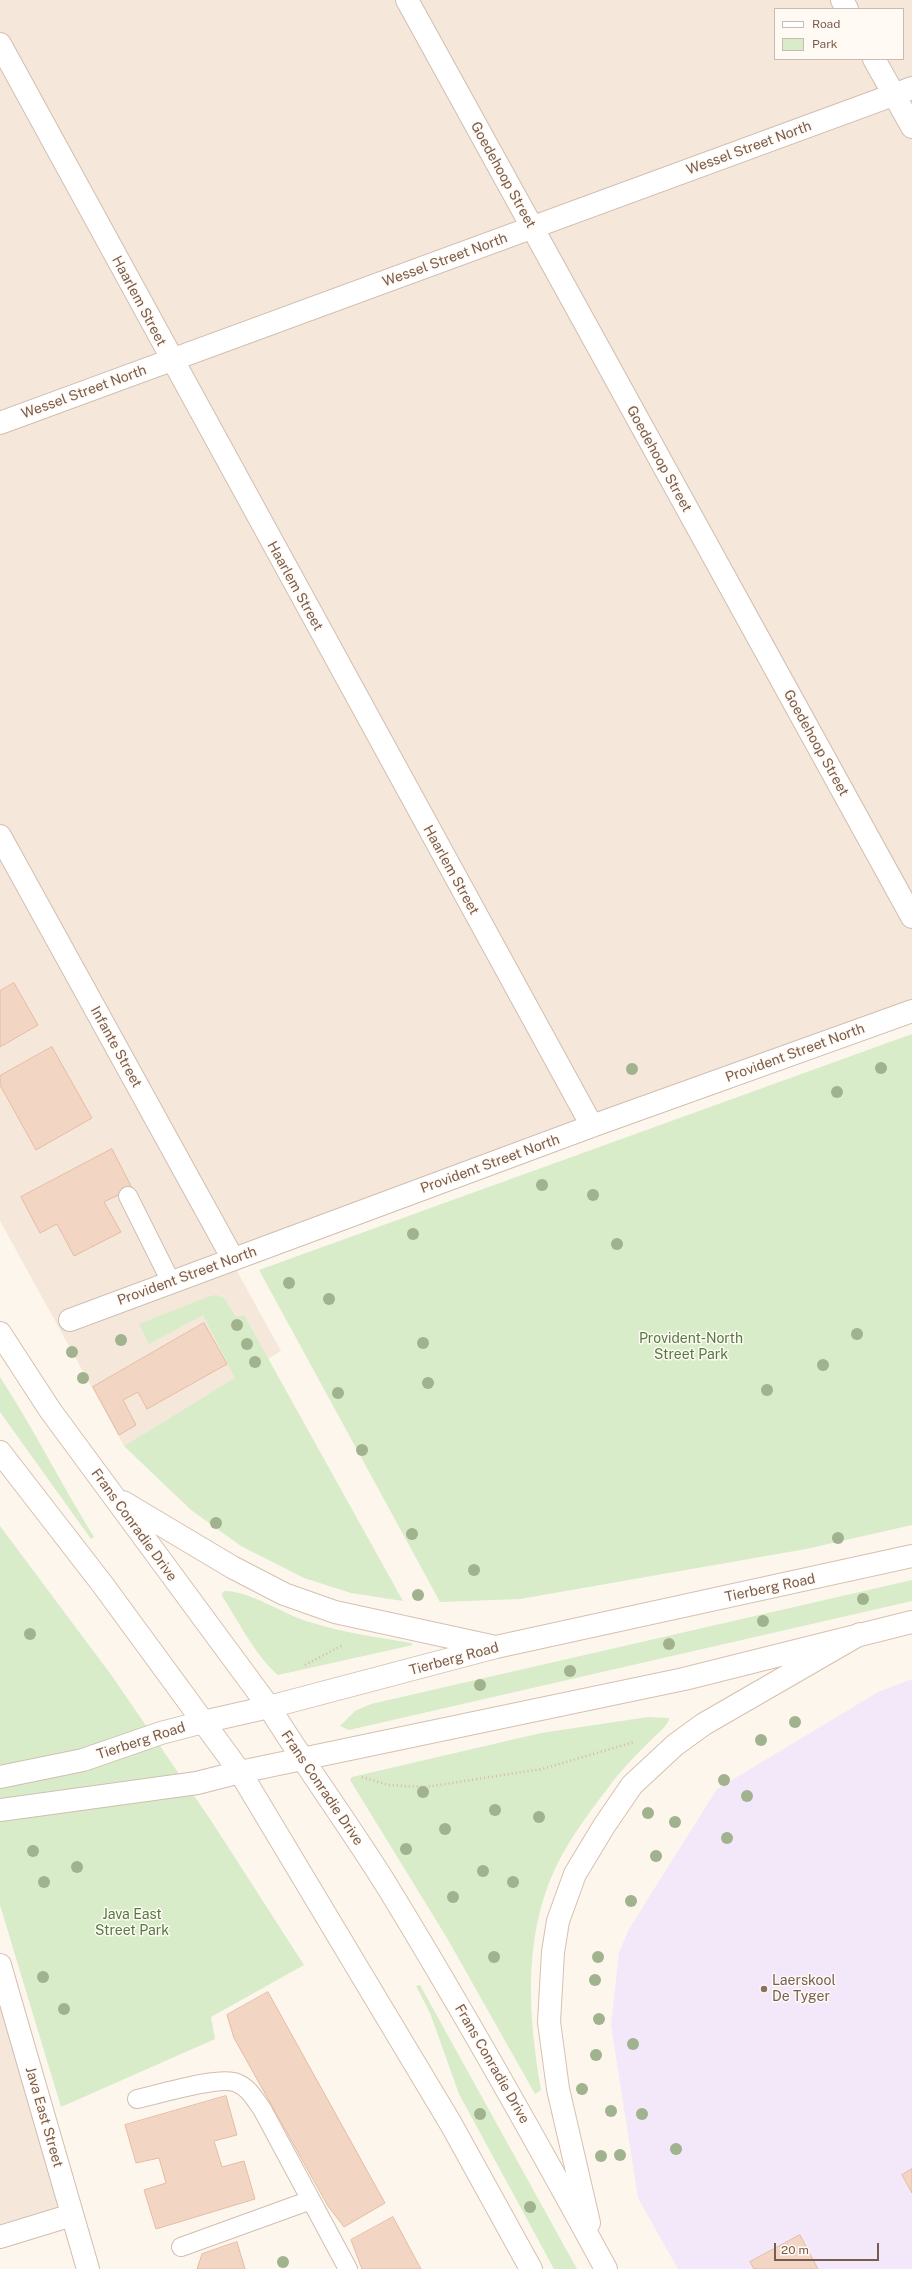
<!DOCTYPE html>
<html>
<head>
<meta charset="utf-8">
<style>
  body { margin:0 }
  #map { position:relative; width:912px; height:2269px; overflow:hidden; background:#fdf6ec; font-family:"Public Sans",sans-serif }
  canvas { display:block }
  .legend { position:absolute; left:774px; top:8px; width:130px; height:52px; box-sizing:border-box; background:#fffaf3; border:1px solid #cabbb1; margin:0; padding:5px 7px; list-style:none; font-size:12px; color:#7a5c4d }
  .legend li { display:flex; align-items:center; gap:8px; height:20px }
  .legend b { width:20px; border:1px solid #cabbb1 }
  .scale { position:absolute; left:774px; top:2243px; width:105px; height:18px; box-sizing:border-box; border:2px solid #7a5c4d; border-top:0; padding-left:5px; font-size:12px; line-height:14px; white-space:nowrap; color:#7a5c4d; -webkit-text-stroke:3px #fffaf3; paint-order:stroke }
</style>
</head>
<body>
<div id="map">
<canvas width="912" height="2269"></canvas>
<ul class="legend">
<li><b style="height:5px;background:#fff"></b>Road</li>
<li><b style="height:11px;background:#d8ecc9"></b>Park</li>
</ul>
<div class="scale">20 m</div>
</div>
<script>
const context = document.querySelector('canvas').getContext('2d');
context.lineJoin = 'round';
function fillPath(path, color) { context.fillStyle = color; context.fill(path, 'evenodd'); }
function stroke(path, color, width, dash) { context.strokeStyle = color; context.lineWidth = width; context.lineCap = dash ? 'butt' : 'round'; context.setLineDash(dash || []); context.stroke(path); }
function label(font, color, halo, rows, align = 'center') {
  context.font = font + ' "Public Sans",sans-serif'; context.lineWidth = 3; context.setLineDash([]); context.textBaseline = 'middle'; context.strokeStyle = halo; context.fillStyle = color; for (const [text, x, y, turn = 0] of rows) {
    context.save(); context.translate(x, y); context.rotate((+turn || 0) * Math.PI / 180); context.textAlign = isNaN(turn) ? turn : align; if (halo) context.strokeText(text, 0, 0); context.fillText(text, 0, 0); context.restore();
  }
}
fillPath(new Path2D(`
  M0,0H912V1012L232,1262L281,1351L124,1446L0,1221ZM775,9H903V59H775Z
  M0,1978L71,2218L0,2239Z`), '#f5e8da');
fillPath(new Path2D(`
  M912,1679V2269H678L638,2198L611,2025L619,1953L629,1929L717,1789L878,1692Z`), '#f3e8fa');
fillPath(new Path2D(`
  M912,1034V1525L806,1549L520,1599L440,1602L259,1270Z
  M217,1295L224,1298L236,1317L244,1315L403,1601L351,1593L304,1578L241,1546L191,1510L124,1446L235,1378L203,1315L149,1344L139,1324L210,1296Z
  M0,1377C34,1429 61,1484 94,1537L91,1539L0,1412Z
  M0,1526L112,1676L212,1822L304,1965L211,2017L215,2039L61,2107L0,1905Z
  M912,1580V1601L349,1730L340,1726L355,1711L371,1704Z
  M225,1591C249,1591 282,1613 306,1621C340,1632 375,1637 411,1643L413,1645L278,1675C257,1658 237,1619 222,1596V1593Z
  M648,1717L669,1718V1720C666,1727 658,1733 653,1738C637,1754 621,1770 608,1788C587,1815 564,1846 551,1878C523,1946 529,2019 541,2090L535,2094L447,1938L350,1780L352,1777L541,1733Z
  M420,1985L577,2269H554L459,2094L430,2013L416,1986Z`), '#d8ecc9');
const building = new Path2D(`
  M14,983L38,1025L0,1047V991Z
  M52,1047L92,1118L36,1150L0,1085V1076Z
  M112,1149L132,1188L104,1202L121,1232L74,1256L57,1224L40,1233L21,1197Z
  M204,1323L227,1364L147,1409L138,1392L123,1400L136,1425L119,1435L93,1387Z
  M268,1992L385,2203L344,2227L328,2206L234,2038L227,2015Z
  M226,2096L237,2135L214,2141L222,2167L244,2161L255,2199L156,2229L144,2190L166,2183L159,2158L136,2163L125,2125Z
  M912,2169V2193L902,2175Z
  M393,2217L421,2269H362L351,2240Z
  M800,2235L818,2269H754L750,2262Z
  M237,2242L245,2269H197L202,2254Z`);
fillPath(building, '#f3d5c3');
stroke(building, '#e6bba3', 1);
const service = new Path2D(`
  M128,1196L171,1282
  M137,2099C156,2095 221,2075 237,2083C249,2088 254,2098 262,2109L348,2269
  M181,2247L311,2200`);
const minor = new Path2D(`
  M407,0L912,917
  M842,0L847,9
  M0,44L592,1126
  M874,59L912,127
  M0,423L912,88
  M0,836L233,1259
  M70,1320L592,1126L912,1011
  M0,1965L88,2269
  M0,2237L72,2215`);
const tertiary = new Path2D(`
  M0,1777L83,1760L161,1733L203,1722
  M0,1810L197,1783L240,1772`);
const secondary = new Path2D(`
  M0,1333L50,1410L269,1707C307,1768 349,1825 387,1886C464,2012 536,2140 606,2269
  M0,1452L103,1585L240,1772L451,2124L531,2269
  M123,1502L232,1567L284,1594L335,1612L491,1646
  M203,1722L269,1707L496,1647L912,1556
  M240,1772L684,1679L912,1622
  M589,2223L558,2089L549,2022L553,1952L558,1921L575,1874L604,1826L632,1785L675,1745L704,1724L860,1634`);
stroke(service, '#d1beb0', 20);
stroke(minor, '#d1beb0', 24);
stroke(tertiary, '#d1beb0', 24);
stroke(secondary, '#d6c0b0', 24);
stroke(new Path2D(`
  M305,1665L343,1645
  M362,1777L388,1785L426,1787L542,1769L634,1742`), '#d9b8a5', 2.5, [1, 3]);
stroke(service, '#fff', 18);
stroke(minor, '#fff', 22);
stroke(tertiary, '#fff', 22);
stroke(secondary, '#fff', 22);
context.fillStyle = '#a0b28e';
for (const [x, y] of [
  [881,1068],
  [632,1069],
  [837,1092],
  [542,1185],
  [593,1195],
  [413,1234],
  [617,1244],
  [289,1283],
  [329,1299],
  [237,1325],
  [857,1334],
  [121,1340],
  [423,1343],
  [247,1344],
  [72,1352],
  [255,1362],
  [823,1365],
  [83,1378],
  [428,1383],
  [767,1390],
  [338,1393],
  [362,1450],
  [216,1523],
  [412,1534],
  [838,1538],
  [474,1570],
  [418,1595],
  [863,1599],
  [763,1621],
  [30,1634],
  [669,1644],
  [570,1671],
  [480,1685],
  [795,1722],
  [761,1740],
  [724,1780],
  [423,1792],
  [747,1796],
  [495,1810],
  [648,1813],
  [539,1817],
  [675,1822],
  [445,1829],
  [727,1838],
  [406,1849],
  [33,1851],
  [656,1856],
  [77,1867],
  [483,1871],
  [44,1882],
  [513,1882],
  [453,1897],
  [631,1901],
  [494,1957],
  [598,1957],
  [43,1977],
  [595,1980],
  [64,2009],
  [599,2019],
  [633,2044],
  [596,2055],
  [582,2089],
  [611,2111],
  [480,2114],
  [642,2114],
  [676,2149],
  [620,2155],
  [601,2156],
  [530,2207],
  [283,2262]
]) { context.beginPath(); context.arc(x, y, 6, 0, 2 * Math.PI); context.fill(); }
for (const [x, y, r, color] of [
  [764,1989,4,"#8d6e63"]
]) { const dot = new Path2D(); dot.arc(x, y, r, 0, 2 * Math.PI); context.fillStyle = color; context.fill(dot); stroke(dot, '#fffaf3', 1.5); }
label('14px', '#7a5c4d', '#fffaf3', [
  ["Wessel Street North",749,148,-20],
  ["Goedehoop Street",503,175,61],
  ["Wessel Street North",445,260,-20],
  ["Haarlem Street",139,301,62],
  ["Wessel Street North",84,392,-20],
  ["Goedehoop Street",659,459,61],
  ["Haarlem Street",295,586,61],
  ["Goedehoop Street",816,743,61],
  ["Haarlem Street",451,870,61],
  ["Infante Street",116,1047,61],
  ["Provident Street North",795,1053,-20],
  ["Provident Street North",490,1164,-20],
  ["Provident Street North",187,1276,-20],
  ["Frans Conradie Drive",134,1525,54],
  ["Tierberg Road",770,1588,-12],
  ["Tierberg Road",454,1659,-15],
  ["Tierberg Road",141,1741,-18],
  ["Frans Conradie Drive",322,1788,56],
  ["Frans Conradie Drive",492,2064,60],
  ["Java East Street",44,2117,74]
]);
label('14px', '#537a41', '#fffaf3', [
  ["Provident-North",691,1339],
  ["Street Park",691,1355],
  ["Java East",132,1915],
  ["Street Park",132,1931]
]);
label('14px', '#785e54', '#fffaf3', [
  ["Laerskool",772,1981],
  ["De Tyger",772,1997]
], 'left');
</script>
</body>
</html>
